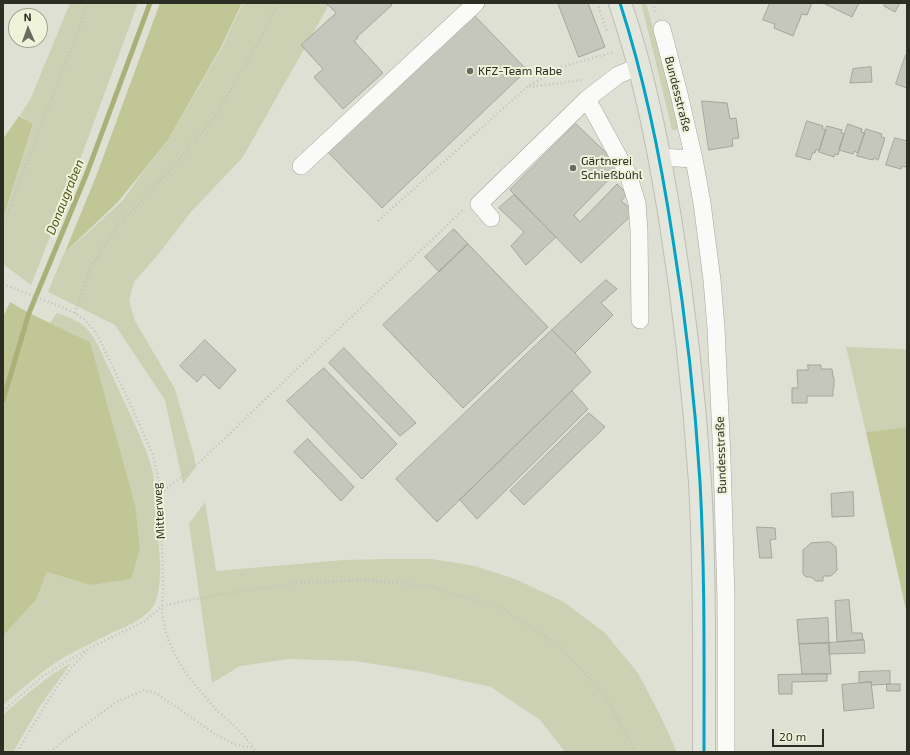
<!DOCTYPE html>
<html>
<head>
<meta charset="utf-8">
<style>
  body { margin:0 }
  #map { position:relative; width:910px; height:755px; overflow:hidden; background:#dee0d3; font-family:"Exo 2",sans-serif }
  canvas { display:block }
  .frame { position:absolute; inset:0; border:4px solid #2c2e24; pointer-events:none }
  .north { position:absolute; left:8px; top:8px; width:40px; height:40px; box-sizing:border-box; background:#eff3da; border:1px solid #a1a491; border-radius:50%; rotate:358deg; font-size:11px; font-weight:700; line-height:16px; text-align:center; color:#2c2e24 }
  .north::after { content:''; display:block; margin:auto; width:14px; height:18px; background:#6a6c61; clip-path:polygon(50% 0,100% 100%,50% 72%,0 100%) }
  .scale { position:absolute; left:772px; top:729px; width:52px; height:18px; box-sizing:border-box; border:2px solid #2c2e24; border-top:0; padding-left:5px; font-size:12px; line-height:14px; white-space:nowrap; color:#2c2e24; -webkit-text-stroke:3px #eff3da; paint-order:stroke }
</style>
</head>
<body>
<div id="map">
<canvas width="910" height="755"></canvas>
<div class="frame"></div>
<div class="north">N</div>
<div class="scale">20 m</div>
</div>
<script>
const context = document.querySelector('canvas').getContext('2d');
context.lineJoin = 'round';
function fillPath(path, color) { context.fillStyle = color; context.fill(path, 'evenodd'); }
function stroke(path, color, width, dash) { context.strokeStyle = color; context.lineWidth = width; context.lineCap = dash ? 'butt' : 'round'; context.setLineDash(dash || []); context.stroke(path); }
function label(font, color, halo, rows, align = 'center') {
  context.font = font + ' "Exo 2",sans-serif'; context.lineWidth = 4; context.setLineDash([]); context.textBaseline = 'middle'; context.strokeStyle = halo; context.fillStyle = color; for (const [text, x, y, turn = 0] of rows) {
    context.save(); context.translate(x, y); context.rotate((+turn || 0) * Math.PI / 180); context.textAlign = isNaN(turn) ? turn : align; if (halo) context.strokeText(text, 0, 0); context.fillText(text, 0, 0); context.restore();
  }
}
fillPath(new Path2D(`
  M70,3H138L77,168L31,285L3,264V220L33,125L20,115L30,100Z
  M243,3H329L326,10L243,157L191,212L160,252L134,282L129,301L135,321L175,389L194,456L196,467L183,484L165,400L115,325L48,292L64,253L85,235L122,201L143,172L169,139L221,49Z
  M641,3H646L666,74L678,126L677,130H672L671,126L656,63Z
  M57,313C68,317 80,321 88,330C98,342 104,359 111,373C119,390 127,408 135,425C140,437 146,449 150,462C156,482 156,504 157,525C159,547 165,589 152,608C142,621 124,627 111,633C92,643 72,652 55,663C36,676 20,691 3,705V636L36,600L47,572L90,585V342L50,323Z
  M846,347L903,349L907,350V427L866,432Z
  M205,502L216,571L344,560L387,559H432L475,566L515,579L564,602L605,633L638,673L660,715L677,752H565L540,720L491,687L424,672L355,661L289,659L240,666L212,683L189,524Z
  M71,663L40,706L13,752H3V715C24,696 46,677 71,663Z`), '#cdd1b3');
fillPath(new Path2D(`
  M160,3H242L220,49L168,140L118,202L77,241L65,252L97,174Z
  M19,116L33,124L3,219V139Z
  M10,302L29,313L90,342L135,505L140,549L131,579L90,585L47,572L36,600L3,636V317Z
  M907,427V614L866,432Z`), '#c1c697');
stroke(new Path2D(`
  M3,400L29,313L87,173L150,3`), '#aab078', 5);
const building = new Path2D(`
  M326,3H390L392,5L357,37L358,38L354,41L383,73L343,109L314,77L323,69L301,45L336,13Z
  M558,3H588L605,47L579,57Z
  M770,3H812L807,15L802,14L793,36L774,28L775,24L763,20Z
  M825,3H859L852,17L825,4Z
  M885,3H900L895,12L884,6Z
  M471,12L527,70L382,208L326,150Z
  M906,55H907V88L896,84Z
  M871,67L872,82L850,83L853,69Z
  M702,101L727,103L730,119L736,118L739,138L732,139L733,146L709,150Z
  M807,121L823,126L822,129L826,130L819,151L816,149L815,153L813,152L810,160L796,156Z
  M576,124L621,167L574,215L580,222L617,184L627,194L621,201L635,212L581,263L510,190Z
  M848,124L862,129L861,132L865,133L858,153L854,151L853,154L839,150Z
  M827,126L842,130L841,133L844,134L838,155L835,154L834,157L819,152Z
  M866,129L882,134L881,137L885,138L878,160L874,158L873,160L857,156Z
  M895,138L907,141V164L906,167L902,166L901,169L886,165Z
  M514,195L556,237L526,265L511,246L524,232L499,208Z
  M454,229L468,244L439,272L425,257Z
  M468,244L548,327L463,408L383,325Z
  M606,280L617,289L601,303L613,315L575,353L552,330Z
  M552,330L575,353L591,372L437,522L396,479Z
  M205,340L236,370L219,389L204,374L197,382L180,366Z
  M344,348L416,423L400,436L329,363Z
  M808,365H821V369H832L833,377H834V388H833V396H807V403H792V388H798L797,370H808Z
  M324,368L397,444L362,479L287,401Z
  M572,391L588,409L477,519L460,500Z
  M589,413L605,427L524,505L510,491Z
  M308,439L354,487L341,501L294,452Z
  M853,492L854,516L832,517L831,494Z
  M757,527L775,528L776,539L770,540L772,558H760Z
  M830,542L836,547L837,570L831,576H823V581H816L811,577H806L803,574V550L811,543Z
  M849,600L852,633H862L863,640L837,642L835,601Z
  M828,618L829,643L799,644L797,620Z
  M864,640L865,653L829,654V643Z
  M829,643L831,674H802L799,644Z
  M890,671V684L872,685L871,682L859,683V672Z
  M827,674V681L792,682V694H779L778,675Z
  M871,682L874,708L844,711L842,685Z
  M887,684H900V691H887Z`);
fillPath(building, '#c5c7bc');
stroke(building, '#a4a69b', 1);
const minor = new Path2D(`
  M662,29L679,94L694,159L702,203L712,280L716,328L722,459L726,599V752
  M587,99L628,174L637,203L639,231L640,320
  M660,157L694,159
  M301,166L476,3
  M491,218L479,204L587,99L618,75L640,66`);
const major = new Path2D(`
  M620,3C644,73 658,145 670,218C684,305 694,393 700,482C705,572 704,662 704,752`);
stroke(minor, '#a6a79d', 18);
stroke(major, '#bdbeb7', 24);
stroke(new Path2D(`
  M597,3L607,31
  M653,3L656,13
  M529,87L583,80
  M378,221L527,87L561,67L614,52
  M3,224L89,3
  M3,284L59,306L75,313L85,320L93,329L100,340L128,399L153,455L161,493L163,590C163,595 162,600 162,606C162,638 180,667 200,691C206,697 211,704 216,710C231,723 246,735 256,752
  M75,313L92,265L116,228L168,172L213,119L258,43L278,3
  M161,493L201,461L464,209
  M3,711L43,676L88,649L145,621L162,606L215,595L297,583L363,580L428,586L501,608L557,644L603,693L633,746L634,752
  M17,752L54,691L71,668L86,652
  M50,752L63,741L115,703L144,690L156,693L215,734L234,744L246,747H253`), '#c0c1bd', 2.5, [1, 3]);
stroke(minor, '#fafaf8', 17);
stroke(major, '#e5e6db', 22);
stroke(new Path2D(`
  M620,3C645,80 661,160 673,240C686,320 695,401 700,482C705,572 704,662 704,752`), '#02a3c6', 3);
for (const [x, y, r, color] of [
  [470,71,4,"#6a6c61"],
  [573,168,4,"#6a6c61"]
]) { const dot = new Path2D(); dot.arc(x, y, r, 0, 2 * Math.PI); context.fillStyle = color; context.fill(dot); stroke(dot, '#eff3da', 1.5); }
label('12px', '#2c2e24', '#eff3da', [
  ["KFZ-Team Rabe",478,71],
  ["Gärtnerei",581,161],
  ["Schießbühl",581,175]
], 'left');
label('12px', '#2c2e24', '#eff3da', [
  ["Bundesstraße",678,94,76],
  ["Bundesstraße",721,455,-92],
  ["Mitterweg",159,511,-94]
]);
label('italic 13px', '#535822', '#eff3da', [
  ["Donaugraben",65,197,-68]
]);
</script>
</body>
</html>
